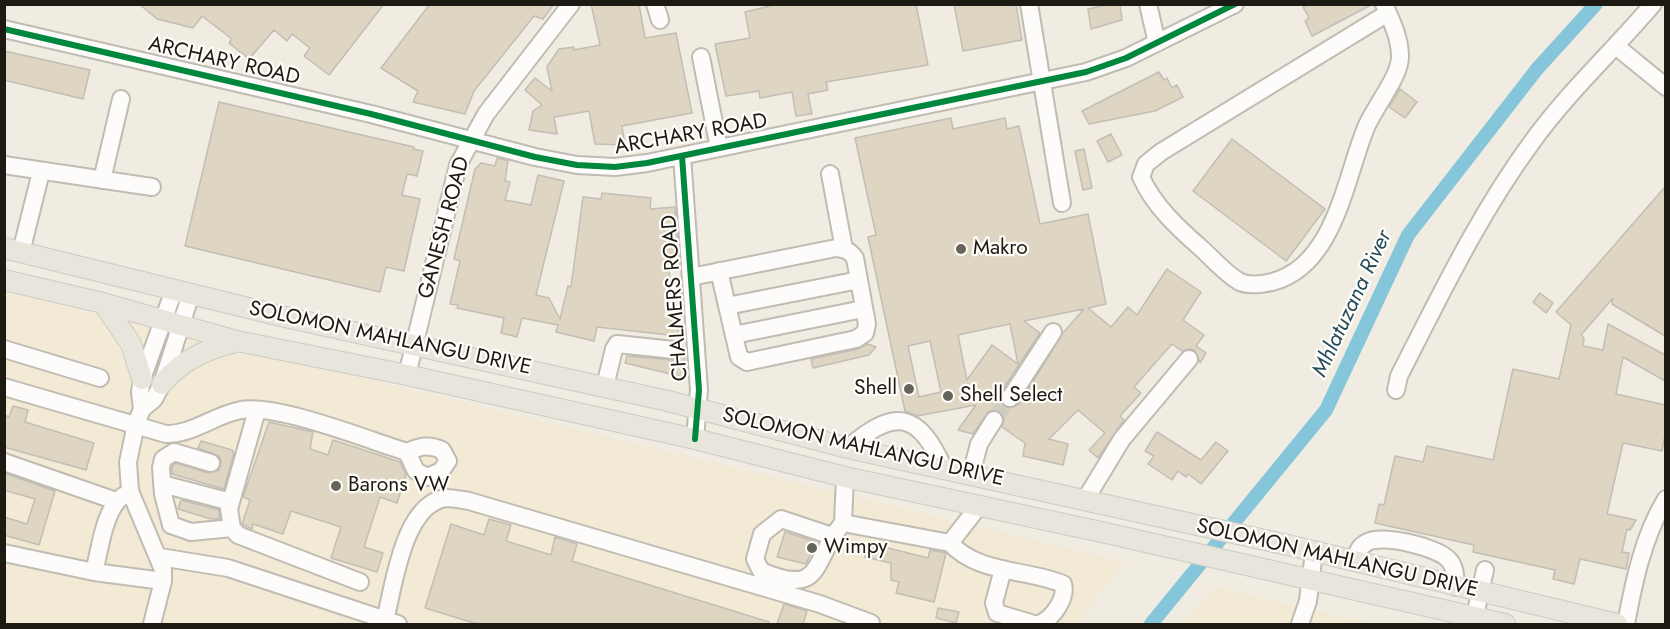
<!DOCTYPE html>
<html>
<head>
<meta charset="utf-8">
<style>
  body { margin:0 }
  #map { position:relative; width:1670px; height:629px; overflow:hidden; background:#f1ece1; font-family:Jost,sans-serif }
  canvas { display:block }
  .frame { position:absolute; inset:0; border:6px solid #1d1a13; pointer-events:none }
</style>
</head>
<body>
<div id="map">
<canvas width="1670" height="629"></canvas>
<div class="frame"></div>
</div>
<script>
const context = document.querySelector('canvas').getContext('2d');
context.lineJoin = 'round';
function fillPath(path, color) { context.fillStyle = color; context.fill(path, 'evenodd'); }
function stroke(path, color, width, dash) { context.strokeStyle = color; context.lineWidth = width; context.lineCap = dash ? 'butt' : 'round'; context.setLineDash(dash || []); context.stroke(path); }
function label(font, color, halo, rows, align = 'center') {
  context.font = font + ' Jost,sans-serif'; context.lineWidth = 4.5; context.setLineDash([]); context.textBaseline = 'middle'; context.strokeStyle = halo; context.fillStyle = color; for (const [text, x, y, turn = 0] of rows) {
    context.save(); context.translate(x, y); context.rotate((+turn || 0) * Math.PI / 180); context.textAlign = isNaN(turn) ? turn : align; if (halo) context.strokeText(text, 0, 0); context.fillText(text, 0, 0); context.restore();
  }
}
fillPath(new Path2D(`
  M5,292L1125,562L1075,624H5Z
  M1214,587L1373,624H1182Z`), '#f2ead5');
stroke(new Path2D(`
  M1151,624L1326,410L1408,235L1537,69L1596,4`), '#86c6db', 14);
const building = new Path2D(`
  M139,4H384L329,75L304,56L310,48L292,34L287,41L274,30L249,59L229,43L232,39L202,16L193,28L157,19Z
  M430,4H554L543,19L534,16L474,91L465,114L413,102L418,91L381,68Z
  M591,4H639L645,38L676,33L692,113L622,126L625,145L595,144L589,111L554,117L557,134L529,130L533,111L542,105L525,90L535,78L552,91L547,67L559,49L574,47V50L600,45Z
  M778,4H916L928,65L826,82L828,90L808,94L812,114L796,116L792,92L760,98L759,91L726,96L715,44L750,38L745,12Z
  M954,4H1016L1022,40L963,51Z
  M1112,4H1120L1122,20L1091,29L1088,9Z
  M1309,4H1373L1312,36L1305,21L1309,18L1303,7Z
  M4,51L90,70L83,99L4,80Z
  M1159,72L1164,80L1167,78L1172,88L1177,85L1183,97L1155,111L1089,124L1082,111Z
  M1400,89L1417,102L1405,118L1389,107Z
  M219,102L414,147L413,149L423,151L417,176L407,174L402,195L420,199L404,271L386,267L380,292L185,246Z
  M951,118L953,129L1005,118L1007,129L1019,126L1040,224L1088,214L1106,304L1088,308L1111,327L1128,307L1137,315L1167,269L1201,292L1183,320L1204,335L1196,346L1206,353L1200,363L1195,351L1190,349L1182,351L1172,344L1134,387L1141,393L1120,416L1124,420L1098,458L1089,450L1105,433L1078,410L1049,439L1068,444L1063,465L1023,456L1025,443L1002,427L1004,420L999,411H989L973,434L958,430L976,405L917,416L905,411L868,237L876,235L855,138ZM1084,309L1063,333L1019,404L1010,408L1004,406L1000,398L1001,392L1040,333L1024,321ZM1010,324L1018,364L992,345L967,380L958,335ZM930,341L941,392L919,397L908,346Z
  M1111,134L1122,155L1108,162L1097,141Z
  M1232,139L1325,209L1286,261L1193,191Z
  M1084,149L1092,188L1083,190L1075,151Z
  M497,158L508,161L505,181L510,182L505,200L531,205L538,175L564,181L536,295L549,298L560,319L568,286L571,287L583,197L601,199L602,193L651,198L650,209L675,207L679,264H669L670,290L681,291L678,336L597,327L594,341L556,332L558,325L522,318L517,337L501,333L504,318L457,308L458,305L450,304L460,261L454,259L475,169L481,163L495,166Z
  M1665,187V336L1612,304L1613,298L1581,335L1584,338L1583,346L1603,350L1608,324L1665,355V381L1623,357L1616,394L1665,405V435L1662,451L1623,443L1607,514L1636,520L1630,530L1627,529L1622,552L1629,553L1626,569L1580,559L1574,584L1553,579L1555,570L1473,552L1474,545L1375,523L1379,504L1384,505L1395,456L1423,462L1427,446L1493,460L1513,369L1559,379L1571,325L1556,312Z
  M1540,293L1553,303L1546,313L1533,302Z
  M868,344L876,347L869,355L813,368L811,359L858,349Z
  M684,353L687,372L683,377L625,363L627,356L673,360L679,359Z
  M13,406L28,410L25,422L94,443L86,470L4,447V415L9,417Z
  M269,422L313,432L310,449L328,455L333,440L400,462L406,475L397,503L380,497L364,547L383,553L377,572L331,558L341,527L291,511L283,534L253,524L252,529L242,524L250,500L243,497Z
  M1157,432L1201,460L1216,442L1228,451L1201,484L1188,474L1186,477L1178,471L1172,480L1148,464L1154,456L1145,451Z
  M201,441L232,450L234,453L224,489L172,474V466L176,463L208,473L219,470L221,461L219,456L198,448Z
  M4,473L55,491L39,545L4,535V517L27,524L35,499L4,490Z
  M181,500L219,510L220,519H211L178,509Z
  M489,519L511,525L506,541L551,555L555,537L577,544L572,561L769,622L768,624H477L425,608L451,524L484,535Z
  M785,532L816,542L806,564L777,557Z
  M868,543L928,558L930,550L946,553L934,602L896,593L899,582L891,580V563L865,557Z
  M784,604L807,611L803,624H777Z
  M938,608L959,612L956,623L936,618Z`);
fillPath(building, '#ded6c2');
stroke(building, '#c2beb6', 1.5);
stroke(new Path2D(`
  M994,420L1010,398`), '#d1ccc2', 16, [16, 8]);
const minor = new Path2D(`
  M655,4L660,20
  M1029,4L1062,203
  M1148,4L1157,43
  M1384,4C1391,20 1400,38 1400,56C1401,76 1372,110 1365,130C1345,180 1334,266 1272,282C1263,284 1249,286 1240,282C1226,274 1214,260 1202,249C1178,228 1154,206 1141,177L1146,164L1161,152L1388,13
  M4,29L371,114L535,157L577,165L615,167L647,163L1086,72L1126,58L1235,4
  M1617,47L1666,87
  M701,57L719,148
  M682,156L699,390L695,439
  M4,165L152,187
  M830,174L844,249
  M102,180L121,99
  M21,252L41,172
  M691,277L836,248C845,249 849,250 855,258L867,324L865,333L856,339L747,362L739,357L719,271
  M727,306L859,280
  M734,335L863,309
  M4,349L100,378
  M407,375L458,165L486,114L571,4
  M605,386L614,349L617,344L674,350
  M4,387L166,434C194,434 214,415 241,410C279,404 368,440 407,452C420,446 429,444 442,450L448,461L441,471L427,477L416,471L407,452
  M1396,390L1399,376C1440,296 1479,214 1532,142C1568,92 1613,51 1653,4
  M1010,398L1053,332
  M142,409L140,392L142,379L174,290
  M257,410L229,509L232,528L238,535L360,582
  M848,448C895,407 919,412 944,469
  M4,462L116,501
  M211,463L174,452L163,459L161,468L163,494L171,525L191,532L232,528
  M971,475L979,444L994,420
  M845,477L843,523L950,543L978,507
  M162,484L231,502
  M1085,500L1122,439L1189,359
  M832,536L781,519L762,534L755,559L761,571C825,598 811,560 843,523
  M950,543C978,574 1027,569 1063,584C1067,599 1052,619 1039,624
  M4,553L94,572L163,581
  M160,557L228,568L398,624
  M1354,562C1357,554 1358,547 1366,543C1380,533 1438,547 1449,560C1456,568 1455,577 1456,587
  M1003,569L994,603L997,613L1034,624
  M94,572C100,550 104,509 123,496
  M1475,616L1485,570
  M385,620C394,586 403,504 446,498C453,498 462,500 469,501L820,604L871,623
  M152,624L163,581V570L130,491L128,462L136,424L142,409L154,399L162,384L191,294
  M1300,624L1308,601L1314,552
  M1626,624C1634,581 1643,537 1666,499`);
const major = new Path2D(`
  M4,248L285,317L668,401L848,448L1292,546L1617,624
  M4,280L103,303L237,341L407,375L695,439L845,477L1106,533L1505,624
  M103,303L131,344L142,379
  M162,384C182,360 204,350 235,342`);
stroke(minor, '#c0bcb3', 20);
stroke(major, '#cdcac5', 22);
stroke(minor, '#fdfcfa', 16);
stroke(major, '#e8e5dc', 20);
stroke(new Path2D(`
  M4,29L371,114L535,157L577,165L615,167L647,163L1086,72L1126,58L1235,4
  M682,156L699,390L695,439`), '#00873e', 6);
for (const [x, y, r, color] of [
  [961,249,6,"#67645b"],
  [909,389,6,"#67645b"],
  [948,396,6,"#67645b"],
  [336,486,6,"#67645b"],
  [812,548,6,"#67645b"]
]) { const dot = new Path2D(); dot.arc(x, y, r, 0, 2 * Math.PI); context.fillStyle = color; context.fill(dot); stroke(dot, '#fffdf9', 2); }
label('21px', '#1d1a13', '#fffdf9', [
  ["ARCHARY ROAD",224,62,13],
  ["ARCHARY ROAD",691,135,-10],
  ["GANESH ROAD",445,228,-75],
  ["CHALMERS ROAD",676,298,-94],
  ["SOLOMON MAHLANGU DRIVE",390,339,12],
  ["SOLOMON MAHLANGU DRIVE",863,448,13],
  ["SOLOMON MAHLANGU DRIVE",1337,559,13]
]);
label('21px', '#1d1a13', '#fffdf9', [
  ["Makro",973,249],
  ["Shell",897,389,"right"],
  ["Shell Select",960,396],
  ["Barons VW",348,486],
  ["Wimpy",824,548]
], 'left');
label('italic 22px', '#234c5c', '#fffdf9', [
  ["Mhlatuzana River",1353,304,-65]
]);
</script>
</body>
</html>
